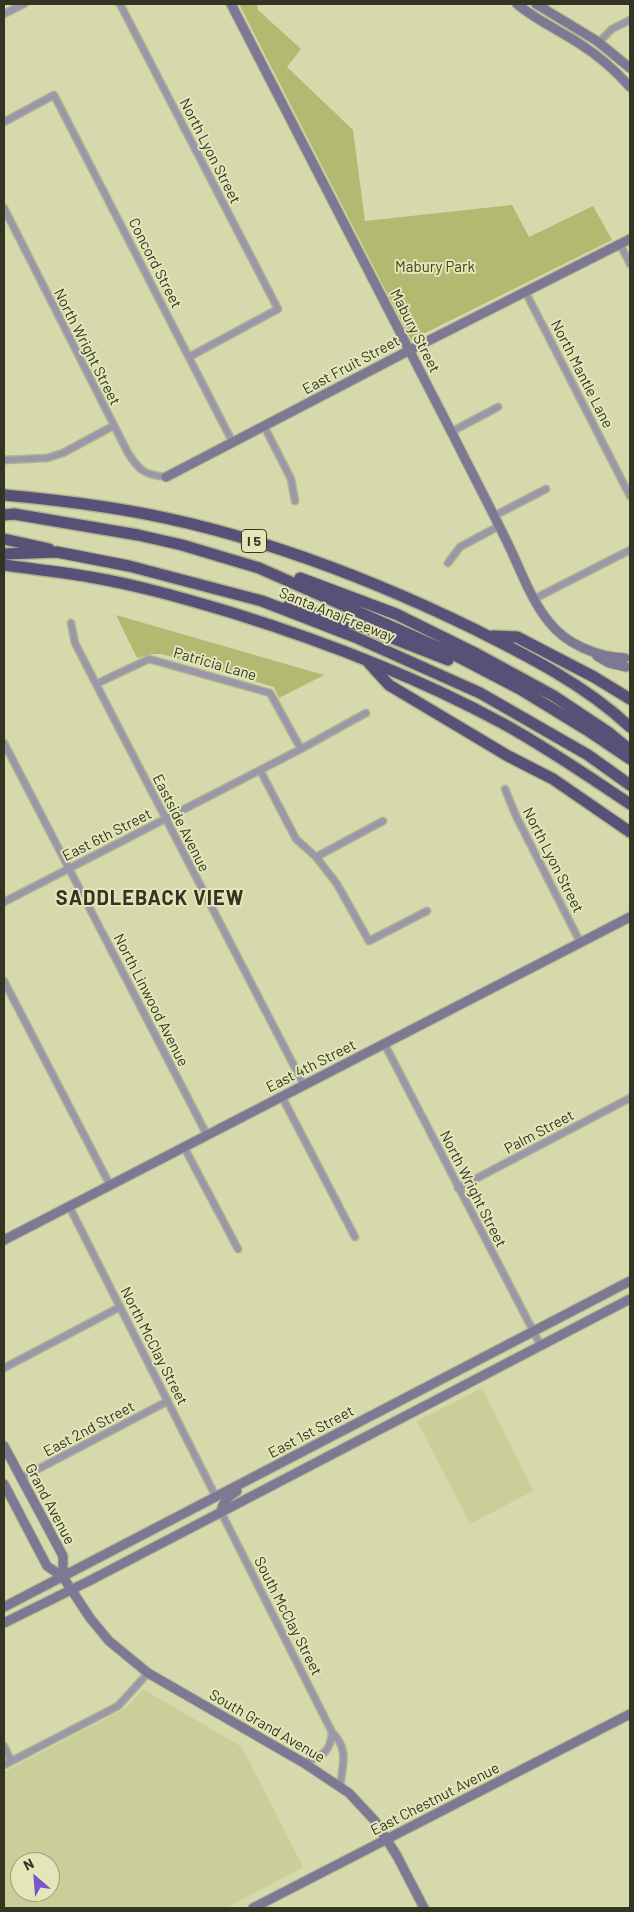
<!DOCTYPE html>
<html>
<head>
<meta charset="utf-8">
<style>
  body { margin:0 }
  #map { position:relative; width:634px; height:1912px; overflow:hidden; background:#d5d9ac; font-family:Barlow,sans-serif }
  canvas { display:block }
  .frame { position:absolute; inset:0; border:5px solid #333422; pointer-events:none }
  .north { position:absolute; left:10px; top:1852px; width:50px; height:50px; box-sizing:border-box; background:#e2e6b9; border:1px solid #9c9f7d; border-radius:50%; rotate:333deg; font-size:14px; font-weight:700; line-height:20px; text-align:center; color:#333422 }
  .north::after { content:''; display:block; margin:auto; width:18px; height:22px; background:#7756cf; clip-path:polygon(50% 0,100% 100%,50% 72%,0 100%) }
</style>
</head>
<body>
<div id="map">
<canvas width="634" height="1912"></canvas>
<div class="frame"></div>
<div class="north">N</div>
</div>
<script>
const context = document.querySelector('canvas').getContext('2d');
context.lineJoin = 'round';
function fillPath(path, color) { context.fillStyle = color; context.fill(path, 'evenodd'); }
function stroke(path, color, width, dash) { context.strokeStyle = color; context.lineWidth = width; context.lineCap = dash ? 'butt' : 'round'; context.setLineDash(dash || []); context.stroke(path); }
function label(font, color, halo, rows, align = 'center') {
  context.font = font + ' Barlow,sans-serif'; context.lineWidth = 4; context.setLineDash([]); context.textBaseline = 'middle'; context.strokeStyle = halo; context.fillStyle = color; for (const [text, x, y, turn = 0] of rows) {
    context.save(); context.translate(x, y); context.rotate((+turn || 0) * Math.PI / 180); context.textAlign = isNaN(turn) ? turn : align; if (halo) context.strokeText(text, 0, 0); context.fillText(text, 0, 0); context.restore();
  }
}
fillPath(new Path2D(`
  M482,1388L533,1491L470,1524L417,1421Z
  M143,1689L242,1747L303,1867L226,1908H4V1772L126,1708ZM20,1862H50V1892H20Z`), '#cacf9a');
fillPath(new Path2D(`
  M239,4H257L258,10L301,49L287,67L353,130L365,221L512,205L529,237L593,206L612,240L411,340Z
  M116,615L324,675L279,698L274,687L162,654H152L137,658Z`), '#b3b971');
const street = new Path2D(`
  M120,4L278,309L189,357
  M4,14L24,4
  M599,42L612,29L630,20
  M4,122L54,95L233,443
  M4,208L128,453C139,470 144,475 166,477
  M620,244L630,264
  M525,291L630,496
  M264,426L291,479L295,501
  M451,432L498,407
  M4,460L47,458L63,453L113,426
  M494,516L546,489
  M448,563L460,547L499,526
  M534,599L630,550
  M71,623L75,643L96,684L304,1085
  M96,684L149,659L270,693L301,749
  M4,743L207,1135
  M260,770L296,839L316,857L337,884L369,941L427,911
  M505,789L516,816L580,942
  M316,857L383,821
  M4,902L301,749L366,713
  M4,981L110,1185
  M384,1043L541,1346
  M282,1097L355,1237
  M184,1147L238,1249
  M458,1188L630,1098
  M69,1206L216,1497
  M4,1368L120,1307
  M21,1478L168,1401
  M221,1512L332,1732C349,1750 343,1763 340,1786
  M4,1746L11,1761
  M304,1763C322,1756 331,1752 332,1732
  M4,1765L118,1706L148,1673`);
const secondary = new Path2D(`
  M231,4C305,148 380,292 454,437C472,473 491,509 509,546C521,571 531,600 549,622C566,644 597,657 625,658
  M517,4C536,20 559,30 580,44C599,56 615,70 630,87
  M536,4L597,41L630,68
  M166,477L410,350L630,239
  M597,656L609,663L626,667
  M4,1240L630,917
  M4,1446L63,1556V1577
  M4,1484L47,1566L63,1577L90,1618L109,1641L148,1673L304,1763L349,1793L375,1821L397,1856L424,1908
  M221,1512C223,1501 228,1497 237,1491
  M4,1607L630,1281
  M4,1623L91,1580L630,1299
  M253,1908L630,1714`);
const highway = new Path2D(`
  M4,495C38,498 72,502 105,507C234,526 357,572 474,629C528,656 585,685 630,727
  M4,515L14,514L138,535L182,545L259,568L451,653L520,689L587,730L630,759
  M4,539L49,549
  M4,554L57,552L129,566L262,601L355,637L480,693L588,755L630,785
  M4,565C32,569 61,572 90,577C138,585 186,599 233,613C326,642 417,677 502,723C546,747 588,776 630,804
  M300,578L396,614L477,654L554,696L608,732L630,750
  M288,606L361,626L448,660
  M493,636L517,637L594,677L630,699
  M368,662L389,685L508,756L553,779L630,832`);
stroke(street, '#b1b58e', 9);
stroke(secondary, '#b1b58e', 11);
stroke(highway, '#b1b58e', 14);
stroke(street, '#9a97aa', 6);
stroke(secondary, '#7d7994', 9);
stroke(highway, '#585177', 11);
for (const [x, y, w] of [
  [254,541,25]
]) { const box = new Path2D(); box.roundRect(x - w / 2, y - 11.5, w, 23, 4); context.fillStyle = '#e2e6b9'; context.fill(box); stroke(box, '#333422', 1); }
label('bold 14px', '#333422', null, [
  ["I 5",254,541]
]);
label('15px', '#333422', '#e2e6b9', [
  ["North Lyon Street",210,151,63],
  ["Concord Street",155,263,63],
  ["Mabury Street",415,331,63],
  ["North Wright Street",87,347,63],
  ["East Fruit Street",351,365,-28],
  ["North Mantle Lane",582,374,63],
  ["Santa Ana Freeway",337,615,22],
  ["Patricia Lane",215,664,16],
  ["Eastside Avenue",181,823,63],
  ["East 6th Street",107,835,-27],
  ["North Lyon Street",553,860,63],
  ["North Linwood Avenue",151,1000,63],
  ["East 4th Street",311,1066,-27],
  ["Palm Street",539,1132,-28],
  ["North Wright Street",473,1189,63],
  ["North McClay Street",154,1346,63],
  ["East 2nd Street",89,1429,-28],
  ["East 1st Street",311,1432,-28],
  ["Grand Avenue",50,1504,62],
  ["South McClay Street",288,1616,63],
  ["South Grand Avenue",267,1726,30],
  ["East Chestnut Avenue",435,1799,-27]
]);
label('15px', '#424516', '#e2e6b9', [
  ["Mabury Park",435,267]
]);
context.letterSpacing = '1px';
label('bold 20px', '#333422', '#e2e6b9', [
  ["SADDLEBACK VIEW",150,898]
]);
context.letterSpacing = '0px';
</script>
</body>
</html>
